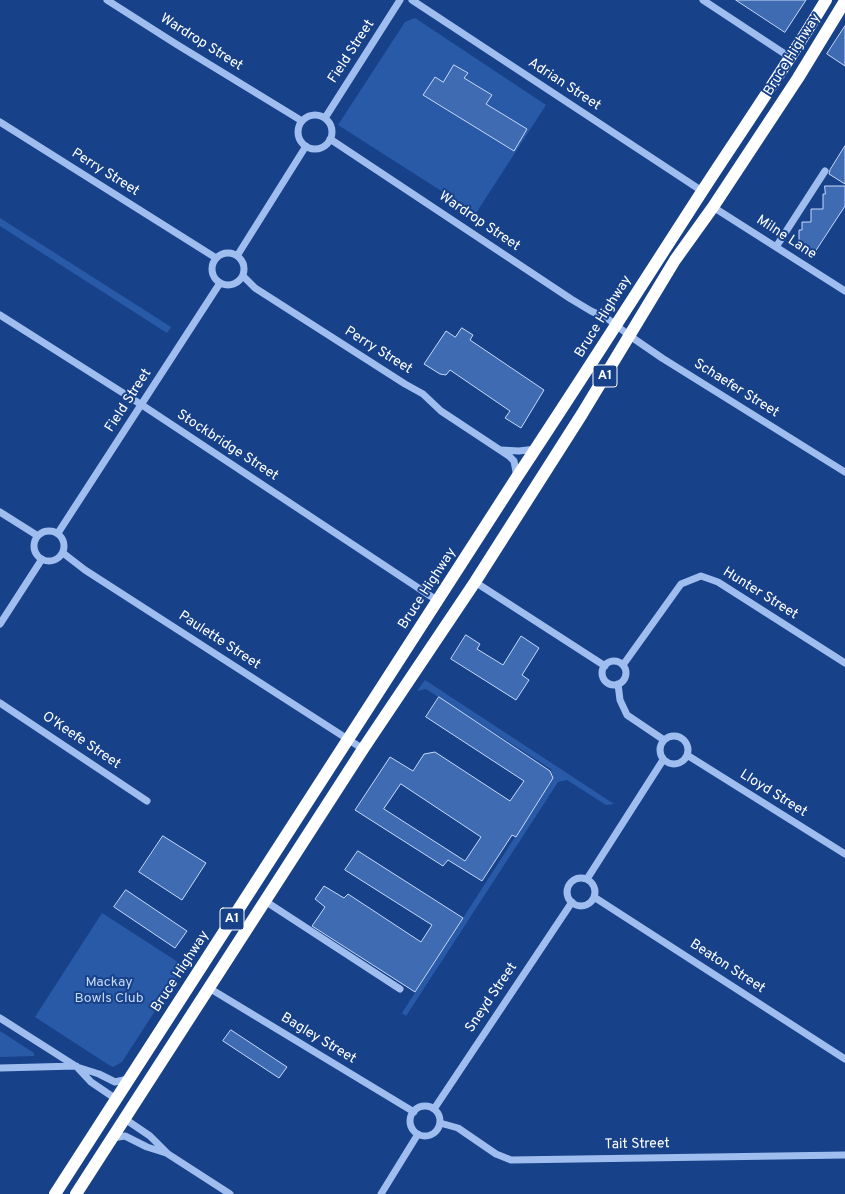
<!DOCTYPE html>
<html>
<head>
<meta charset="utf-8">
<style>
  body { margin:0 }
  canvas { display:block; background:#174189 }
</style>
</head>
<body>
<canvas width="845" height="1194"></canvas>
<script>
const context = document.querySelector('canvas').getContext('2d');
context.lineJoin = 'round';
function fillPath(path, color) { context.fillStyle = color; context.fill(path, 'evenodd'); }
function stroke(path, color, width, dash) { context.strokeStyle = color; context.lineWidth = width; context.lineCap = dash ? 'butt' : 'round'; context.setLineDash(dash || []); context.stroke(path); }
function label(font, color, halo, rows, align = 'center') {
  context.font = font + ' Overpass,sans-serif'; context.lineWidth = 4; context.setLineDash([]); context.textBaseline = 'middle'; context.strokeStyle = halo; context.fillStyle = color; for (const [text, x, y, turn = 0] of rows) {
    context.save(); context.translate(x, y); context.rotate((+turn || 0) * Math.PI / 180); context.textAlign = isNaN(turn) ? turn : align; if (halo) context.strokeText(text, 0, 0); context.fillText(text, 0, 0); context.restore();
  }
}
fillPath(new Path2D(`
  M415,18L546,105L476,213L338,125L405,22Z
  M0,218L171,327L167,333L0,226Z
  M425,680L614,804L606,805L567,780L558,782L406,1016L402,1013L553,778L551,769L426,689L417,691Z
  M102,913L184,966L122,1062L113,1067L109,1065L35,1017Z
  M0,1031L34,1053V1056L0,1057Z`), '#295aa8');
const building = new Path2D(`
  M736,0H806L785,32Z
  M845,26V66L827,54Z
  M454,65L468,73L464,78L492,95L486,104L527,129L514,151L423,95L435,77L443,82Z
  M845,146V184L829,174L830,170Z
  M825,186H845V206L811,258L796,249L799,243V230H802V222H811V209H823V194H825Z
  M462,328L473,335L470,340L544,390L521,428L505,418L510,411L450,370L446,375L440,374L424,364L446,331L455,337Z
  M466,635L480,644L477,649L503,665L521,636L539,648L522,675L529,680L516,700L451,659Z
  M439,697L550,771L553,778L516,837L512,835L482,881L448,860L443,866L355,810L390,757L413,771L424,754L435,752L510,801L524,781L426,717ZM401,784L481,837L465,861L384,809Z
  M163,836L206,863L182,900L139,872Z
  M358,851L463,918L415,992L312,926L325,907L315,899L324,886L344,898L348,894L421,942L432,925L345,870Z
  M126,890L187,931L175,948L114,907Z
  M231,1030L287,1067L279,1078L223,1041Z`);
fillPath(building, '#3f6bb2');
stroke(building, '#c5d9fa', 1);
stroke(new Path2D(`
  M107,0L176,44L302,121
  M412,0L702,191
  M703,0L791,58
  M298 132a17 17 0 1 1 34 0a17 17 0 1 1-34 0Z
  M325,118L400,0
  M0,122L216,258
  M330,139L571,299L591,311L608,319L630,336L662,358L845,472
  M713,207L845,291
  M776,247L825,171
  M212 269a16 16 0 1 1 32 0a16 16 0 1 1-32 0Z
  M237,256L306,146
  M243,276L255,288L405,384L423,394L441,411L509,456L514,461L517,477
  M0,315L142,405L438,601
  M501,450L519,451L536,449
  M0,512L38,536
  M34 546a15 15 0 1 1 30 0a15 15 0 1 1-30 0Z
  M58,533L220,283
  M63,553L85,570L363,749
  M475,582L605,666
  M0,624L42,559
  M602 673a12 12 0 1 1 24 0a12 12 0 1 1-24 0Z
  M623,665L681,584L701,576L718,582L845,663
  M618,684L620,700L627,715L664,740
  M0,703L147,801
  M660 750a14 14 0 1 1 28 0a14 14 0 1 1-28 0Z
  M687,755L845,854
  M567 892a14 14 0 1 1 28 0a14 14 0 1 1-28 0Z
  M587,879L663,760
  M594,897L845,1059
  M265,901L400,989
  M209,988L414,1112
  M0,1018L77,1067L99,1074L115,1082L128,1079
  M77,1067L91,1082L116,1099
  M0,1068L76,1066
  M410 1121a15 15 0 1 1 30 0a15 15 0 1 1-30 0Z
  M434,1109L572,902
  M125,1119L150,1136L168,1154L230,1194
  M440,1123L458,1128L496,1154L511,1160L845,1155
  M112,1138L125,1136L147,1147L166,1153
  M381,1194L418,1134`), '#9fbdee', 7);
stroke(new Path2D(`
  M55,1194L517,477C580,382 641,286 703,190C744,127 787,65 826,0
  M76,1194L363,749L475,582L582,414L675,260L713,207L798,78L845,1`), '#fff', 12);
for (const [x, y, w] of [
  [605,376,24],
  [232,919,24]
]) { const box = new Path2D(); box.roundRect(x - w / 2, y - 11, w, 22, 3); context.fillStyle = '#174189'; context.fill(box); stroke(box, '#fff', 1); }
label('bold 13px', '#fff', null, [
  ["A1",605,376],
  ["A1",232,919]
]);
label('14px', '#fff', '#174189', [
  ["Wardrop Street",201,43,32],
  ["Field Street",352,52,-57],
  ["Bruce Highway",793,55,-58],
  ["Adrian Street",564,85,33],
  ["Perry Street",105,173,32],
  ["Wardrop Street",479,222,34],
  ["Milne Lane",786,238,33],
  ["Bruce Highway",604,317,-58],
  ["Perry Street",378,351,32],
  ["Schaefer Street",736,389,32],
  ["Field Street",129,401,-57],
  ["Stockbridge Street",227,446,33],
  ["Bruce Highway",428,589,-57],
  ["Hunter Street",760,594,32],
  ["Paulette Street",219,641,33],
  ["O'Keefe Street",81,741,34],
  ["Lloyd Street",773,794,32],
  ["Beaton Street",727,967,33],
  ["Bruce Highway",181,972,-57],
  ["Sneyd Street",492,998,-56],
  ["Bagley Street",318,1039,31],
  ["Tait Street",637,1145,-1]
]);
label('14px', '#c5d9fa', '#174189', [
  ["Mackay",109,983],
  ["Bowls Club",109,999]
]);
</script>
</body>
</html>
